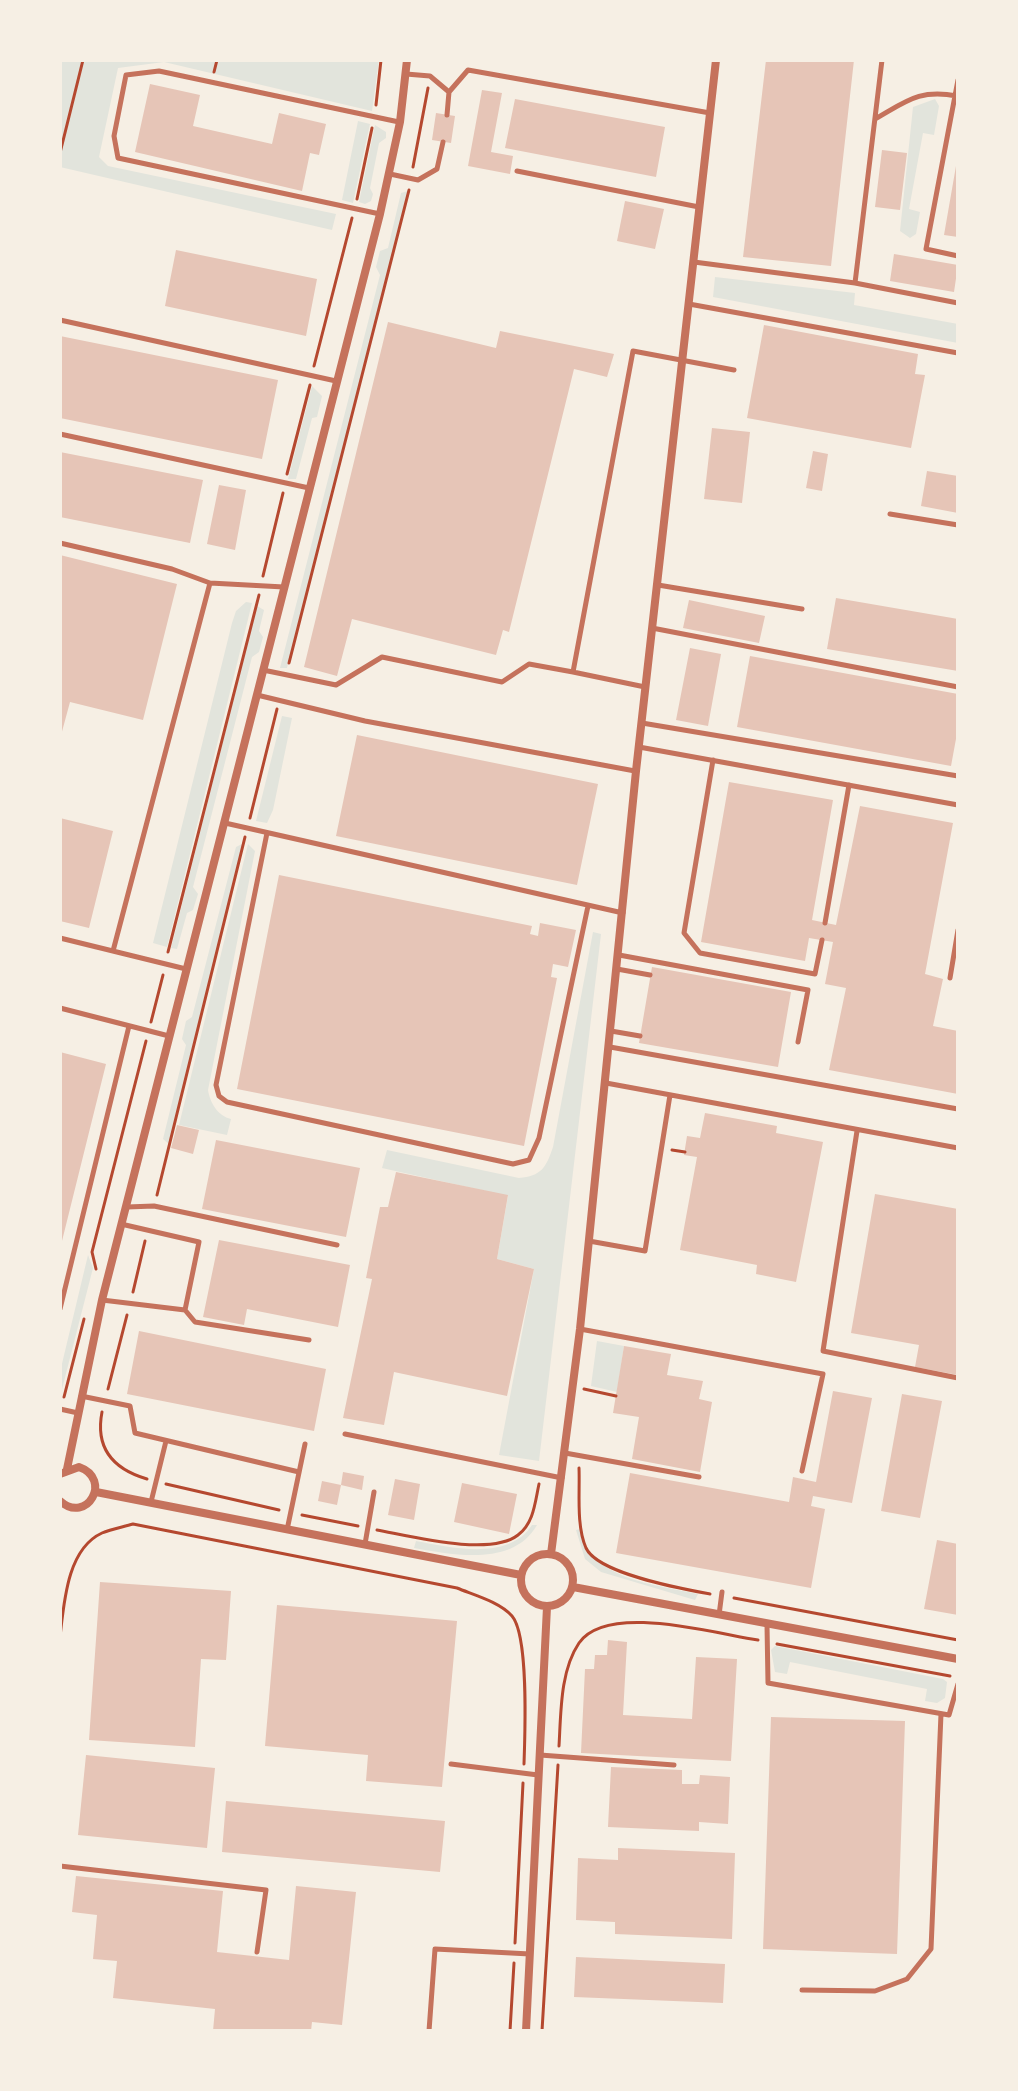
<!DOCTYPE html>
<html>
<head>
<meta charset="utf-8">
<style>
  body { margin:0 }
  #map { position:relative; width:1018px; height:2091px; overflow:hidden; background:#f6efe4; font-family:Georgia,serif }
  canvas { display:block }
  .frame { position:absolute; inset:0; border:62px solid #f6efe4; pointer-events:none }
</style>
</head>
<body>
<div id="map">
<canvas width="1018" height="2091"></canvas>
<div class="frame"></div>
</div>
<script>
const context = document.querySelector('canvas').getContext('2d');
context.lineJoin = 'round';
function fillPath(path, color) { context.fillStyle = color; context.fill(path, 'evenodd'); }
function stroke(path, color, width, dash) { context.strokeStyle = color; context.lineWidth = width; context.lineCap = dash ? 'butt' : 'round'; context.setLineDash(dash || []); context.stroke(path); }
fillPath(new Path2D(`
  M60,60H379L372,111L164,62L118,68L99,157L108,166L336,214L332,230L60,167Z
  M935,99L939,106L934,135L923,133L909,209L920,212L916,234L910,238L900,231L913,107Z
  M358,121L370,124L353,203L342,200Z
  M375,125L386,132V138L379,143L370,188L373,194L371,201L365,204L359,202Z
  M408,191L287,668H280L380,275L376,267L380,251L388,248L401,193Z
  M715,277L855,293L854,305L958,324V343L713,297Z
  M312,386L322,396L317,417L312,418L296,479H288Z
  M246,602L252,603L167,947L153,943L232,623L236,611Z
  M257,606L264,610L259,631L263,637L259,652L252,657L193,887L198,894L193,910L187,913L177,949L171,948Z
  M282,716L292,718L273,810L267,823L256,821Z
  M244,843L170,1145L163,1139L186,1045L182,1039L186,1021L192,1017L236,847Z
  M248,844L255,851L208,1090C210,1103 218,1116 231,1119L227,1135L179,1125Z
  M593,932L601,934L539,1461L499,1455L534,1269L497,1259L508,1196L382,1168L387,1150L519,1178C541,1176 546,1168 553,1147Z
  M88,1255L93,1268L60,1397V1372Z
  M597,1341L624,1346L617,1392L591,1386Z
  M532,1525H537C513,1567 454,1555 414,1548L416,1541C452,1548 509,1561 532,1525Z
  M580,1529C588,1579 656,1585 698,1594L695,1600L601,1572L585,1559L576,1530Z
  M775,1646L943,1679L947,1682L945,1698L937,1703L925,1701L927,1689L790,1662L787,1674L775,1672L771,1650Z`), '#e2e4dc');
fillPath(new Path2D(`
  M766,60H854L831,266L743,257Z
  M150,84L200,95L193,126L272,144L279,113L326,124L319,155L310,153L302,191L135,152Z
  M482,90L502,93L491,152L513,156L510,174L468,166Z
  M515,99L665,127L656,177L505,148Z
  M436,113L455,116L451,143L432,140Z
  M882,150L907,153L900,210L875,207Z
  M956,166H958V237L944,235Z
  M625,201L664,209L655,249L617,241Z
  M176,250L317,279L306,336L165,306Z
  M894,254L958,265L954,292L890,281Z
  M388,322L496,348L500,331L614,354L607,377L574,369L509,632L503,630L496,655L352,619L337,676L304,667Z
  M764,325L918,354L915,374L925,375L911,448L747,418Z
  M60,336L278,380L262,459L60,418Z
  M712,428L750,432L742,503L704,499Z
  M813,451L828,454L822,491L806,488Z
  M60,452L203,480L190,543L60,517Z
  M927,471L958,476V513L921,506Z
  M219,485L246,490L235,550L207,544Z
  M60,555L177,584L143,720L70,702L60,739Z
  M836,598L958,619V671L827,649Z
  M689,600L765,616L759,643L683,628Z
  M690,648L721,654L708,726L676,720Z
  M750,656L958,694V728L951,766L737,727Z
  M357,735L598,784L577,885L336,836Z
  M729,782L833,800L812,920L836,925L860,806L953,823L925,974L943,979L933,1026L958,1031V1094L829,1070L846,988L825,984L833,942L809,938L805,961L701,942Z
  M60,818L113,831L89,928L60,921Z
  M279,875L532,926L530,934L538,936L540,923L576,930L568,967L553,964L551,977L557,978L524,1146L237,1089Z
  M652,967L791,992L778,1067L639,1043Z
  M60,1052L106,1064L61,1245H60Z
  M705,1113L777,1126L776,1133L823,1142L796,1282L756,1274L757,1265L680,1250L697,1157L684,1155L687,1136L700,1138Z
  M177,1125L199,1130L193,1154L171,1148Z
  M216,1140L360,1168L346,1237L202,1209Z
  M396,1172L508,1195L497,1259L534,1269L507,1396L394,1372L384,1425L343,1418L372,1279L366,1278L380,1207H388Z
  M875,1194L958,1209V1375L915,1367L919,1345L851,1333Z
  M219,1240L350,1265L338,1327L247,1309L244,1325L203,1317Z
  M139,1331L326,1369L314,1431L127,1394Z
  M624,1346L671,1354L667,1375L703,1381L699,1399L712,1402L700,1472L632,1459L639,1417L613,1413Z
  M833,1391L872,1398L852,1503L813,1496L811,1506L825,1509L811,1588L616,1553L630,1473L789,1502L793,1477L816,1482Z
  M902,1394L942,1401L920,1518L881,1511Z
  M343,1472L364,1476L362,1490L341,1485Z
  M395,1479L420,1484L414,1520L388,1515Z
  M322,1481L341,1485L337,1505L318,1501Z
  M462,1483L517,1494L509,1534L454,1522Z
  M937,1540L958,1544V1615L924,1609Z
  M100,1582L231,1591L226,1660L201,1659L195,1747L89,1740Z
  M277,1605L457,1621L442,1787L366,1781L368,1755L265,1746Z
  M608,1640L627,1642L623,1715L692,1719L696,1657L737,1659L731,1761L581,1753L585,1669H594L595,1655H607Z
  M771,1717L905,1721L897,1954L763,1949Z
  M86,1755L215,1768L207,1848L78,1835Z
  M611,1767L682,1770V1784H699L700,1775L730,1777L728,1824L699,1822V1831L608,1827Z
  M226,1801L445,1821L440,1872L222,1852Z
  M618,1848L735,1853L732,1939L615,1934V1922L576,1920L578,1858L618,1860Z
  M76,1876L223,1891L217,1952L289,1960L296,1886L356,1892L342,2025L312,2022L311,2031H213L215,2009L113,1998L117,1961L93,1959L97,1915L72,1912Z
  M576,1957L725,1964L723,2003L574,1997Z`), '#e6c5b7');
stroke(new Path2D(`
  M214,72L217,60
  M376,105L381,60
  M60,153L83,60
  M413,167L428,88
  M357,199L372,128
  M314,366L352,218
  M287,474L310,385
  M263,576L283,493
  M289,663L409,190
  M250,818L277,709
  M168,952L259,595
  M151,1022L163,975
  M672,1150L685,1152
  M157,1195L245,837
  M96,1269L92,1252L146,1041
  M133,1292L145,1241
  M108,1389L127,1315
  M584,1389L616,1396
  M64,1397L84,1319
  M102,1412C95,1448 113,1469 147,1479
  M579,1468C580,1492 576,1525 586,1548C598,1574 683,1589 710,1594
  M166,1484L279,1510
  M302,1515L358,1526
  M377,1530C410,1536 490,1557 518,1535C534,1523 535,1502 539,1484
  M734,1598L958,1640
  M60,1637C64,1603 67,1549 102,1533C111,1529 123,1527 133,1524L457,1588C474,1595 500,1602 512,1616C529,1636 525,1734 524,1764
  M777,1644L950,1676
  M559,1746C561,1713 560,1671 579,1643C607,1602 716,1634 758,1640
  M515,1943L523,1783
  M510,2031L514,1963
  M542,2031L558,1765`), '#b5482f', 3);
stroke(new Path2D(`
  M882,60L855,283L958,303
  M406,74L430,76L449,92L447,115
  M958,80L926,249L958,256
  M449,92L468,70L710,113
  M875,119C907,101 919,89 957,96
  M517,171L699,207
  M390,174L418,180L437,169L443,142
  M380,214L118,158L114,136L126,75L159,71L399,122
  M694,262L855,283
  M689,304L958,353
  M60,320L336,381
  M60,434L309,488
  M890,514L958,525
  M60,543L172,569L210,583
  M658,585L802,609
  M652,628L958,687
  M263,670L336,685L382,657L502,682L529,664L573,672L633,351L734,370
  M573,672L645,687
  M257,695L365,721L635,771
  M642,723L958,776
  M639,747L958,805
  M713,760L684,933L700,953L815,974L822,940
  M225,823L623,913
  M267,833L216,1085L219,1096L227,1102L513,1164L529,1160L539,1138L588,906
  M825,923L849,785
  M60,938L186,969
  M113,951L210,583L284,587
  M619,955L808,990L798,1042
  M617,969L650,975
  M950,978L958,930
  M60,1008L169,1036
  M611,1031L640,1036
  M610,1047L958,1109
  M606,1083L958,1148
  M857,1131L823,1351L958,1378
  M127,1207L154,1206L337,1245
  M589,1241L645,1251L670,1095
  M102,1300L185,1310L199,1242L121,1224
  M60,1309L129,1026
  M185,1310L195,1322L309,1340
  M580,1329L823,1374L802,1471
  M81,1396L130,1406L135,1433L299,1472
  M60,1409L78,1413
  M345,1434L562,1478
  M565,1453L699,1477
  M151,1502L166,1441
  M287,1530L305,1444
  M365,1544L374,1492
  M719,1615L722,1592
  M767,1625L768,1683L949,1715L958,1684
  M540,1755L674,1765
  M451,1764L538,1775
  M60,1866L266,1890L257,1952
  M802,1990L875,1991L907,1979L931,1949L941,1714
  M429,2031L435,1949L530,1954`), '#c5725c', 5);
stroke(new Path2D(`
  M67,1469L102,1300L380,214L400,122L407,60
  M60,1474L79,1467C113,1479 87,1525 60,1501
  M96,1492L521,1575
  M521 1580a26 26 0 1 1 52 0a26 26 0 1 1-52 0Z
  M551,1554L580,1329L636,771L716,60
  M573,1587L958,1659
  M526,2031L547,1607`), '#c5725c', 8);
</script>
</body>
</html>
